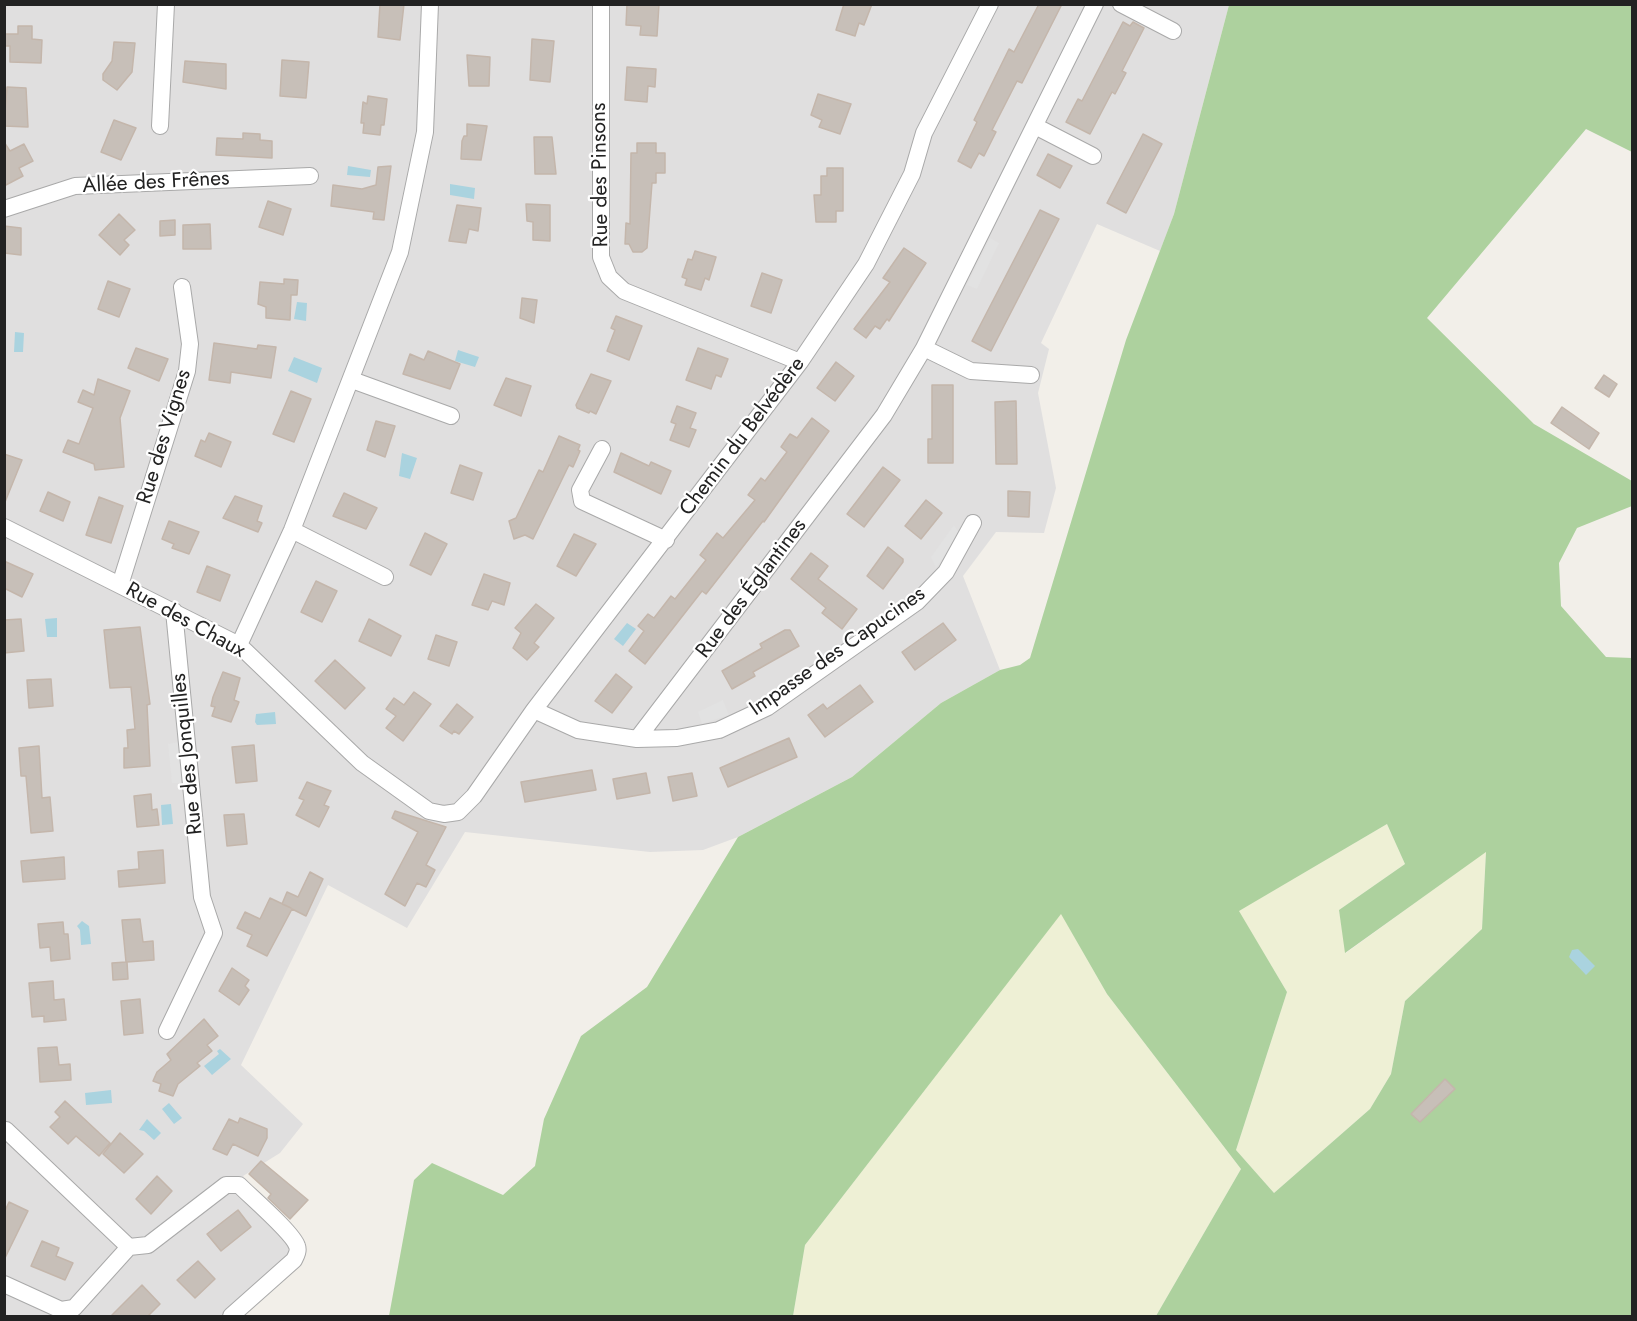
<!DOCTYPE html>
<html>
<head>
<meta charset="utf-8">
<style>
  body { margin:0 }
  #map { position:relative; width:1637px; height:1321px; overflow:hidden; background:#f2efe9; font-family:Jost,sans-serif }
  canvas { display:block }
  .frame { position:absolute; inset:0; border:6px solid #222; pointer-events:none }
</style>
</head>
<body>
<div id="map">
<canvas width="1637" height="1321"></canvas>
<div class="frame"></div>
</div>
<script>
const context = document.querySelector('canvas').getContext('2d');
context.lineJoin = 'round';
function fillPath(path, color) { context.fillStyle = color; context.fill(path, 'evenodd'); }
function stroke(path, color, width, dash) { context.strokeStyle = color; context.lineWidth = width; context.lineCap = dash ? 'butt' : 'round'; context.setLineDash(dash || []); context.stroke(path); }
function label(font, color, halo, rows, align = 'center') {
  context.font = font + ' Jost,sans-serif'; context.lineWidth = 4.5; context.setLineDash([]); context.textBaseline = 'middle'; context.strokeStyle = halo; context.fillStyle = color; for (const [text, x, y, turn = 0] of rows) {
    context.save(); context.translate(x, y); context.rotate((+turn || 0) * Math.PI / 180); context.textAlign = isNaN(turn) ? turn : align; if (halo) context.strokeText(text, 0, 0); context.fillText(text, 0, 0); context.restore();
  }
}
fillPath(new Path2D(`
  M5,5H1229L1174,214L1160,251L1097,224L1041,343L1049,349L1038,393L1056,488L1044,533L996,532L963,576L1000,670L941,703L852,777L738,837L703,850L650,852L465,832L407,928L328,885L241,1065L303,1124L280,1153L243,1176L306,1244L302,1262L239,1316H5Z`), '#e0dfdf');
fillPath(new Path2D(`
  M1387,824L1405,864L1339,910L1346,953L1486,851L1482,929L1405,1001L1391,1074L1370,1109L1274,1193L1236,1150L1287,992L1238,911Z
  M1061,913L1107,994L1241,1169L1156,1316H793L805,1245Z`), '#eef0d5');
fillPath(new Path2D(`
  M1229,5H1632V152L1586,129L1427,318L1534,424L1632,481V506L1577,528L1559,563L1561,606L1606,657L1632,658V1316H1156L1241,1169L1107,994L1061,914L805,1245L793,1316H389L414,1180L432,1163L503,1195L535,1166L544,1119L581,1036L647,987L738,837L852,777L941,703L1000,670L1020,665L1030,658L1126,340L1174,214ZM1387,824L1405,864L1339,910L1345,953L1486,852L1482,929L1405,1001L1391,1074L1370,1109L1274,1193L1236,1150L1287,992L1239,911Z`), '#add19e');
fillPath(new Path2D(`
  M990,238L999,243L977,289L967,285Z
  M954,525L960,534L936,568L931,557Z
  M723,700L729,715L702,724L698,712Z
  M178,742L182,783H172L168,744Z`), '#e2e2e2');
fillPath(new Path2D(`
  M348,166L371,170L370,177L347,175Z
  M450,184L475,188L474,199L450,195Z
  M297,302L307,303L306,321L294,319Z
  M15,332L24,333L23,352H14Z
  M458,350L479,357L475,367L455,361Z
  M294,357L322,368L317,383L288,371Z
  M402,453L417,458L410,479L399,476Z
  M57,618V637H47L45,619Z
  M627,623L636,629L623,646L614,639Z
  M275,712L276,724L257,725L255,722L256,714Z
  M171,804L173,824L162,825L161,805Z
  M82,921L89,926L91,944L81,945L80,930L77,926Z
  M1578,949L1595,966L1586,975L1569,957L1572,950Z
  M220,1049L231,1059L212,1075L204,1066L219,1054L217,1051Z
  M111,1090L112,1103L86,1105L85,1093Z
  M169,1103L182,1118L174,1124L162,1109Z
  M147,1119L161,1133L154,1140L144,1131L139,1130Z`), '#aad3df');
const building = new Path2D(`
  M380,4H404L400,40L378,37Z
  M627,4H659L657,36L640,35L641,26L626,25Z
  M844,4H872L864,25L859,23L855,36L836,30Z
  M1039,4H1062L1022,83L1017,81L992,130L996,132L984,156L979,153L971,168L958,161L977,122L974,120L1009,49L1014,52Z
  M1123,22L1130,26L1133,22L1144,28L1122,71L1126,73L1115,94L1112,92L1090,134L1066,122L1078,99L1082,101Z
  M18,26H32V39L42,40L41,63L10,62V46H4V34H18Z
  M532,39L554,41L550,82L530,80Z
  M114,42L135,43L132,72L117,90L103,80V74L112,61Z
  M467,55L490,57L489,86H469Z
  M282,60L309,62L306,98L280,96Z
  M185,61L226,64V89L183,82Z
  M627,67L656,69L655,87L648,86L647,102L625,100Z
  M7,87L26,88L28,127L4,126Z
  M818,94L851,104L840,134L819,127L822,120L811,115Z
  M368,96L387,99L384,125H381L380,135L363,133L364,123H361L363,102L367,104Z
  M114,120L136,128L121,160L101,152Z
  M467,124L487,126L481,160L461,159L462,141L464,136H467Z
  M243,133L260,134V140L272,141V158L216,155L217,138L243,139Z
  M1143,134L1162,144L1126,213L1107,203Z
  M534,137H552L556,174H535Z
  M4,142L10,151L24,144L33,161L19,168L23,176L4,186Z
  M637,143H656V153H665V173H656V183H652L647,248L642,252H633L629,244H625L626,223L630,224L631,153H637Z
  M1048,154L1072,166L1060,188L1037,175Z
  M391,166L384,220L373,219L374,212L331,206L333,185L362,189L376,185L378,167Z
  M827,168H843V211H836V222H816L814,195H821V176H827Z
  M268,201L291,209L283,235L259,227Z
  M526,204L550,205V241L533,240V222L527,221Z
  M457,205L481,208L478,231L469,229L466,243L449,241Z
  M1040,210L1059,219L991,351L972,341Z
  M119,214L135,230L124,240L129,245L120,255L99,235Z
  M175,220V235L160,236V221Z
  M210,224L211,249H183V225Z
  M4,226L21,228V255L4,253Z
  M904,248L926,263L889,321L887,319L880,329L875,326L866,338L854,329L890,282L883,278Z
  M695,251L716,257L709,280L705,278L701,290L685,285L687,279L682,277L688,259L692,260Z
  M762,273L782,280L771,313L751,306Z
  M284,279L298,280L297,295H291L290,320L266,318V307L258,304L260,282L284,284Z
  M108,281L130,289L119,317L98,309Z
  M522,298L537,300L534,323L520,318Z
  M616,316L642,326L629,360L607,351L615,330L611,328Z
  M214,343L257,349L258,345L276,347L271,378L231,372L230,383L209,380Z
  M136,348L168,359L159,381L128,368Z
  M698,348L728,359L721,377L716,375L711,389L686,380Z
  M428,351L460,364L450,389L403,374L410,354L424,360Z
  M836,362L854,376L835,401L817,388Z
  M591,374L611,381L596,414L590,411L589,413L577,408L576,405Z
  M1604,375L1617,384L1609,397L1595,388Z
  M506,378L531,386L521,416L494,405Z
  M98,379L130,391L120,418L124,467L95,470L94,464L63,452L68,440L79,444L93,408L78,402L83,390L94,395Z
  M932,385H953V463H928V439H932Z
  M291,391L311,399L294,442L273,434Z
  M1016,401L1017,464H996L995,402Z
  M677,406L696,413L690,428L696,430L689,447L670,440L676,424L671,422Z
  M1562,407L1599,433L1589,449L1551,423Z
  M812,418L829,431L764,522L763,521L706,594L702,591L645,664L629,651L644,631L638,626L648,614L654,618L671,596L675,599L706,560L700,555L717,533L723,538L755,500L748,495L761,478L765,481L787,452L781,447L785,441L790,434L797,438Z
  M376,421L395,426L385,457L367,450Z
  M209,433L231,442L221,467L195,456L201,440L205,442Z
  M559,436L580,445L578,450L580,451L573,467L569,465L533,539L525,535L514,539L509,521L516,518L539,470L543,472Z
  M621,453L649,466L651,462L671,471L661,494L614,472Z
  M4,454L22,460L5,502L4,501Z
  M460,465L482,473L473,500L451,493Z
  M883,467L900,480L864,527L847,514Z
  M1008,491L1030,492L1029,517L1008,516Z
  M48,492L70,502L63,521L40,511Z
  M344,493L377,508L366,529L333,516Z
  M235,496L262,506L257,521L262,523L258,532L223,518Z
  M99,497L123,506L111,543L86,535Z
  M926,500L942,513L921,539L905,526Z
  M169,521L199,532L189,554L172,548L174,544L162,539Z
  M425,533L447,544L431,575L410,565Z
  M574,534L596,544L576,576L557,566Z
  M888,547L903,559V562L883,589L867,576Z
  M811,553L828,566L818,579L857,609L842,629L822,613L826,608L791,579Z
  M4,561L33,574L22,597L4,588Z
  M207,566L230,575L220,601L197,592Z
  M484,574L510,583L504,605L492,601L488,610L472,605Z
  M316,581L337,591L322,622L301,612Z
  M536,604L554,618L534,643L539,647L527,660L513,648L521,633L515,628Z
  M21,619L24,651L4,653V620Z
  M369,619L401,636L391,656L359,641Z
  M943,623L956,640L915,670L902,652Z
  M140,627L150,704L147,705L150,766L124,768V748H128L127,730L135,729L131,687L110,688L104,630Z
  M785,630H790L799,646L753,672L755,676L732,689L722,671L762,648L760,644Z
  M436,635L457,642L449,666L428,659Z
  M335,660L365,688L345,709L315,681Z
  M223,672L240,678L234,700L239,702L231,722L212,716L215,707L211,706L213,697Z
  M616,674L632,687L612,713L595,701Z
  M51,679L53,706L29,708L27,680Z
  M860,685L873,702L825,737L808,715L823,704L827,709Z
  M414,692L431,704L403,741L386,728L396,716L386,709L394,698L404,705Z
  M457,704L473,717L459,734L454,731L452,734L440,726Z
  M789,738L797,757L728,787L720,768Z
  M254,745L257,781L236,783L232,747Z
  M39,746L42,798L50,797L53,831L31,833L26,776H21L19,748Z
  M592,770L596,790L525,802L521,782Z
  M646,773L650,793L617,799L613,779Z
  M692,773L697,796L673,801L668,777Z
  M307,782L331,791L324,805L329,807L319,827L296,815L304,800L299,798Z
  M151,794L152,810L157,809L159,825L137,827L134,796Z
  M395,811L446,827L426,865L435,870L426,887L417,883L405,906L385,894L418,832L392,818Z
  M244,814L247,844L227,846L224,815Z
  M163,850L165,883L119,887L118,871L139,869L138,852Z
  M64,857L65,879L23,882L21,861Z
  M310,872L323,879L306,916L292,909L267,956L247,946L252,935L237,928L245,912L260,919L270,898L291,908L282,904L287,892L298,897Z
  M140,919L143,942L153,941L154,960L127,962L128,979L113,980L112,963L126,962L122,920Z
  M63,922L64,934H68L70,959L51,961L50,947L40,948L38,924Z
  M232,968L249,980L245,986L249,990L239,1005L219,991Z
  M53,981L54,1000L64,999L66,1020L44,1022V1016L32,1017L29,983Z
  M140,999L143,1033L124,1035L121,1001Z
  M204,1019L218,1036L207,1045L212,1051L197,1063L200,1066L178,1084L173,1096L159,1091L161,1084L153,1081L157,1072L171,1060L167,1054Z
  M57,1047L59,1065L70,1064L71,1080L40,1082L38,1048Z
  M1445,1079L1455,1089L1420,1122L1411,1114Z
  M65,1101L110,1143L99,1156L76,1136L68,1144L50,1127L60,1117L55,1112Z
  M240,1118L267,1129V1138L258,1156L233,1144L227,1155L213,1149L229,1119L238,1123Z
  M120,1133L143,1154L124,1173L103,1154Z
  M261,1161L308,1200L290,1219L268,1198L271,1194L249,1174Z
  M157,1176L172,1191L151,1214L136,1199Z
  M9,1202L28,1211L4,1260V1213Z
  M238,1210L251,1227L221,1251L207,1234Z
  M42,1241L59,1248L56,1256L73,1263L65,1280L31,1266Z
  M198,1261L215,1279L195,1298L177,1280Z
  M142,1285L160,1304L147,1317H110Z`);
fillPath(building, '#c7bfb8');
stroke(building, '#c4b6ab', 1.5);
const minor = new Path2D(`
  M601,4V257L609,277L624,291L800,362
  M1121,4L1173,31
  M160,126L166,4
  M1035,126L1093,156
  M4,209L75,186L310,176
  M924,348L971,371L1031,375
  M352,380L451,416
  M602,449L580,490L582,501L666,540
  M4,527L239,645L362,763L429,811L444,814L458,812L474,796L534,710L800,362L866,264L912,174L924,133L990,4
  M292,530L385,577
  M120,585L187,371L190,344L182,287
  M239,645L292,530L400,252L425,132L430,4
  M534,710L578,730L637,739L884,415L924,348L1095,4
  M637,739L677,738L719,730L768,707L917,602L946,572L973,523
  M167,1031L214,933L202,897L174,611
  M4,1132L6,1130L129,1247L74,1308L61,1310L4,1284
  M129,1247L148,1245L226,1185H239C251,1197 293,1233 297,1246C299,1251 296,1256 294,1260L231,1316`);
stroke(minor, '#a9a9a9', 18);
stroke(minor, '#fff', 16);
label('21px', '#222', '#fff', [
  ["Rue des Pinsons",601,175,-91],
  ["Allée des Frênes",156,183,-3],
  ["Rue des Vignes",165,437,-73],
  ["Chemin du Belvédère",743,437,-53],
  ["Rue des Églantines",752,589,-53],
  ["Rue des Chaux",185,621,29],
  ["Impasse des Capucines",838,652,-35],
  ["Rue des Jonquilles",188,754,-96]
]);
</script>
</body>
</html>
